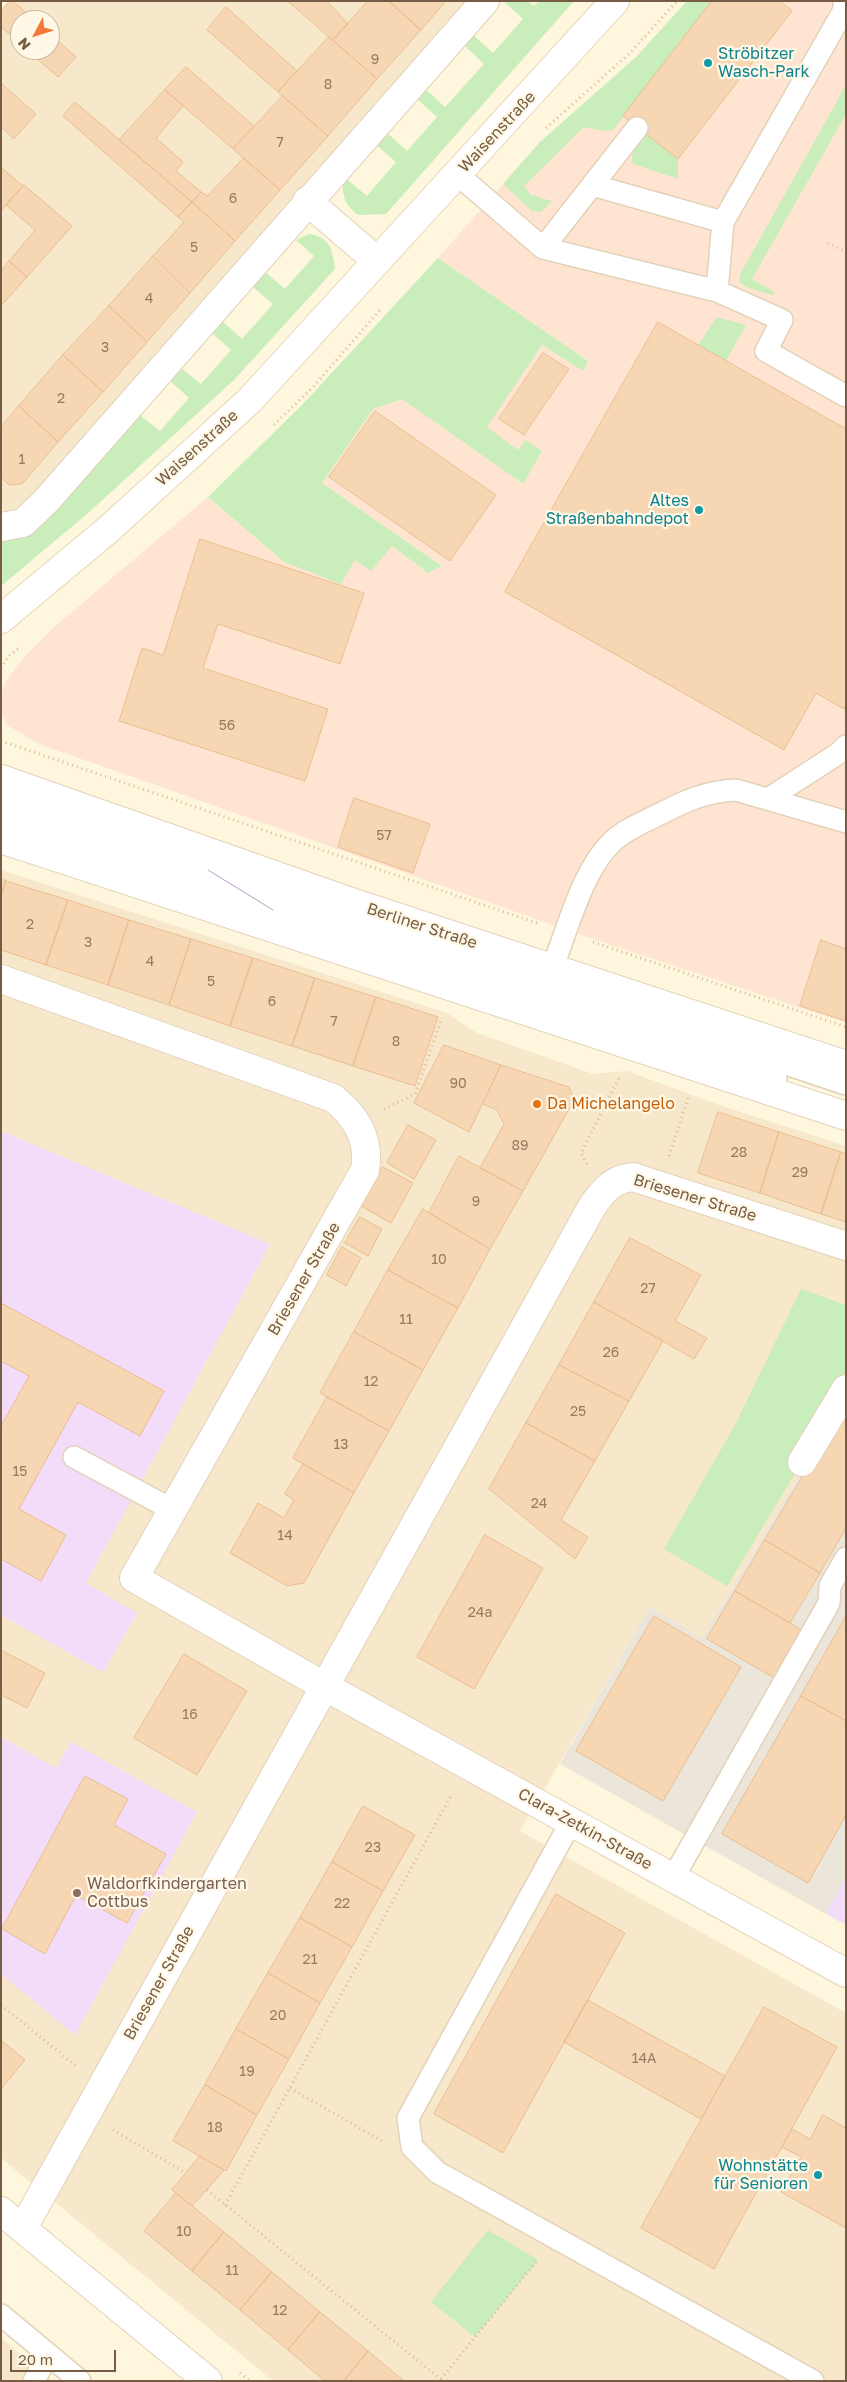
<!DOCTYPE html>
<html>
<head>
<meta charset="utf-8">
<style>
  body { margin:0 }
  #map { position:relative; width:847px; height:2382px; overflow:hidden; background:#fef6dd; font-family:"Golos Text",sans-serif }
  canvas { display:block }
  .frame { position:absolute; inset:0; border:2px solid #765c44; pointer-events:none }
  .north { position:absolute; left:10px; top:10px; width:50px; height:50px; box-sizing:border-box; background:#fff8e6; border:1px solid #c8baa5; border-radius:50%; rotate:230deg; font-size:14px; font-weight:700; line-height:20px; text-align:center; color:#765c44 }
  .north::after { content:''; display:block; margin:auto; width:18px; height:22px; background:#f57936; clip-path:polygon(50% 0,100% 100%,50% 72%,0 100%) }
  .scale { position:absolute; left:10px; top:2350px; width:106px; height:22px; box-sizing:border-box; border:2px solid #765c44; border-top:0; padding-left:6px; font-size:15px; line-height:18px; white-space:nowrap; color:#765c44; -webkit-text-stroke:4px #fff8e6; paint-order:stroke }
</style>
</head>
<body>
<div id="map">
<canvas width="847" height="2382"></canvas>
<div class="frame"></div>
<div class="north">N</div>
<div class="scale">20 m</div>
</div>
<script>
const context = document.querySelector('canvas').getContext('2d');
context.lineJoin = 'round';
function fillPath(path, color) { context.fillStyle = color; context.fill(path, 'evenodd'); }
function stroke(path, color, width, dash) { context.strokeStyle = color; context.lineWidth = width; context.lineCap = dash ? 'butt' : 'round'; context.setLineDash(dash || []); context.stroke(path); }
function label(font, color, halo, rows, align = 'center') {
  context.font = font + ' "Golos Text",sans-serif'; context.lineWidth = 4.5; context.setLineDash([]); context.textBaseline = 'middle'; context.strokeStyle = halo; context.fillStyle = color; for (const [text, x, y, turn = 0] of rows) {
    context.save(); context.translate(x, y); context.rotate((+turn || 0) * Math.PI / 180); context.textAlign = isNaN(turn) ? turn : align; if (halo) context.strokeText(text, 0, 0); context.fillText(text, 0, 0); context.restore();
  }
}
fillPath(new Path2D(`
  M14,1H475L20,516L5,511L1,508V16ZM20,20H50V50H20Z
  M1,870L447,1013L477,1033L593,1074L627,1071L725,1107L846,1146V1397L702,1638L650,1608L520,1831L846,2013V2381H273L1,2158Z
  M1,2338L53,2381H1Z`), '#f7e8cb');
fillPath(new Path2D(`
  M687,1H846V1023L587,937L39,744L7,725L1,711V696L5,682L23,658L54,627L208,497L284,562L340,583L355,560L392,546L428,573L441,565L322,483L373,409L402,399L523,484L518,451L486,427L542,345L582,370L588,361L438,258L540,142L636,58Z`), '#ffe5d1');
fillPath(new Path2D(`
  M846,1397V1878L826,1914L560,1764L650,1607L702,1638Z`), '#ece5da');
fillPath(new Path2D(`
  M1,1131L270,1244L86,1583L137,1613L103,1672L1,1615Z
  M1,1737L56,1768L71,1742L197,1812L75,2035L1,1974Z
  M846,1878V1925L826,1914Z`), '#f3dbfa');
fillPath(new Path2D(`
  M503,1H528L534,6L539,1H574L386,214L358,215C344,204 341,194 344,177L367,196L396,162L374,143L385,131L407,151L437,117L415,97L424,88L445,107L484,64L463,44L472,34L493,53L523,19Z
  M687,1H712L613,130L605,131L584,127L524,186L531,195L552,201L541,212L532,211L503,184L540,142L636,57Z
  M846,85V114L752,279L776,293L772,295L746,287L740,283L739,276Z
  M646,134L678,159V179L631,163L633,152Z
  M309,234C331,238 332,249 335,269L234,380L87,514L1,586V538L138,414L160,431L189,398L169,380L180,367L201,384L231,350L211,332L221,320L242,339L273,304L252,286L265,272L285,289L314,256L296,240Z
  M438,258L588,361L583,371L542,345L487,427L518,450L526,440L542,451L523,484L402,399L373,409L322,483L442,566L428,573L392,546L371,571L355,560L341,584L284,562L208,497L303,404Z
  M717,317L746,325L726,361L698,345Z
  M801,1289L846,1305V1389L727,1586L664,1549L735,1425Z
  M488,2230L538,2260L475,2337L431,2302Z`), '#c9edbb');
const building = new Path2D(`
  M10,1H13L34,20H20V43L1,27V11Z
  M288,1H327L348,24L333,40Z
  M368,1H389L421,30L377,79L333,40Z
  M389,1H446L421,30Z
  M712,1H780L792,11L678,159L623,116Z
  M226,7L297,71L278,92L207,30Z
  M50,34L76,57L58,77L27,50H50Z
  M329,37L377,79L328,136L278,92Z
  M186,67L254,126L233,149L165,90Z
  M1,83L36,114L14,139L1,127Z
  M165,90L183,106L156,138L183,162L176,171L201,192L192,202L119,140Z
  M283,96L328,136L280,190L233,149Z
  M75,102L192,202L178,217L63,116Z
  M244,158L280,190L235,241L192,202L201,192L207,196Z
  M1,167L23,186L1,211Z
  M24,185L72,226L27,277L9,261L35,230L6,205Z
  M192,202L235,241L190,293L153,256L184,222L178,217Z
  M153,256L190,293L147,342L109,306Z
  M9,261L27,277L1,306V271Z
  M109,306L147,342L103,392L63,355Z
  M658,322L846,429V705L844,709L816,693L784,750L505,592Z
  M543,353L569,369L524,435L499,419Z
  M63,355L103,392L58,442L19,406Z
  M19,406L58,442L22,484L9,485L1,477V427Z
  M375,411L496,495L450,561L329,477Z
  M200,539L364,593L340,664L218,624L203,668L328,709L305,781L119,721L142,648L163,655Z
  M354,798L430,824L413,873L338,847Z
  M1,879L6,881L1,896Z
  M6,881L68,900L46,965L1,950V896Z
  M68,900L129,920L108,985L46,965Z
  M129,920L191,939L169,1005L108,985Z
  M191,939L253,958L230,1026L169,1005Z
  M821,940L846,949V1021L800,1006Z
  M253,958L315,978L292,1046L230,1026Z
  M315,978L376,997L353,1066L292,1046Z
  M376,997L438,1017L415,1086L353,1066Z
  M444,1045L501,1065L469,1132L414,1103Z
  M501,1065L569,1087L574,1100L523,1191L480,1168L504,1124L497,1110L483,1104Z
  M718,1112L779,1132L760,1193L698,1173Z
  M408,1125L436,1140L414,1179L387,1163Z
  M779,1132L841,1152L821,1214L760,1193Z
  M841,1152L846,1154V1222L821,1214Z
  M459,1156L523,1191L490,1249L429,1213Z
  M383,1167L413,1183L391,1223L361,1206Z
  M423,1209L490,1249L458,1308L388,1270Z
  M360,1217L382,1229L368,1256L345,1243Z
  M630,1238L701,1275L675,1321L707,1338L694,1359L594,1302Z
  M342,1247L361,1258L346,1286L327,1275Z
  M388,1270L458,1308L423,1370L354,1332Z
  M594,1302L663,1341L629,1401L559,1365Z
  M1,1303L164,1391L140,1436L78,1402L19,1509L66,1535L41,1581L1,1559V1426L29,1376L1,1361Z
  M354,1332L423,1370L389,1431L320,1393Z
  M559,1365L629,1401L595,1461L526,1423Z
  M327,1397L389,1431L354,1493L293,1458Z
  M846,1403V1528L820,1573L765,1540Z
  M526,1423L595,1461L561,1520L588,1537L575,1559L489,1489Z
  M303,1464L354,1493L304,1583L287,1586L230,1553L258,1503L284,1518L294,1500L285,1494Z
  M485,1535L543,1568L474,1689L417,1657Z
  M765,1540L820,1573L790,1623L735,1591Z
  M735,1591L804,1631L776,1679L707,1639Z
  M654,1616L741,1667L663,1801L576,1751Z
  M846,1616V1721L801,1696Z
  M1,1650L45,1673L27,1708L1,1695Z
  M184,1654L247,1691L197,1775L134,1738Z
  M801,1696L846,1721V1815L808,1883L722,1834Z
  M85,1776L128,1799L114,1825L166,1854L127,1923L76,1895L45,1954L2,1929Z
  M363,1806L415,1835L383,1891L332,1862Z
  M332,1862L383,1891L352,1947L300,1918Z
  M556,1894L625,1933L503,2153L434,2114Z
  M300,1918L352,1947L320,2003L268,1973Z
  M268,1973L320,2003L289,2059L236,2029Z
  M588,2000L725,2076L701,2119L564,2042Z
  M764,2007L837,2047L714,2269L641,2228Z
  M236,2029L289,2059L257,2115L205,2085Z
  M1,2040L25,2060L1,2089Z
  M205,2085L257,2115L226,2171L173,2141Z
  M823,2115L846,2128V2228L781,2192L801,2157L782,2147L792,2129L810,2139Z
  M200,2156L224,2170L192,2206L172,2190Z
  M176,2193L224,2232L192,2271L144,2231Z
  M224,2232L272,2272L240,2310L192,2271Z
  M272,2272L320,2312L288,2350L240,2310Z
  M320,2312L368,2351L344,2381H325L288,2350Z
  M368,2351L404,2381H344Z`);
fillPath(building, '#f6d6b3');
stroke(building, '#eabf91', 1);
const service = new Path2D(`
  M457,174L543,248L717,291L782,320L766,351L846,396
  M592,185L723,222
  M543,248L637,128
  M717,291L723,222L844,10V1
  M768,799L839,753L846,746
  M1,801L846,1084
  M1,819L776,1079
  M552,968C568,929 582,870 613,841C626,829 644,822 660,814C685,801 707,791 736,790L846,822
  M74,1457L173,1510
  M571,1822L408,2118L412,2147L437,2172L813,2381
  M673,1878L829,1603L830,1586L846,1558
  M1,2315L48,2354
  M34,2381L48,2354L80,2381`);
const pedestrian = new Path2D(`
  M802,1462L846,1389`);
const minor = new Path2D(`
  M307,201L377,261
  M1,527L23,523L46,501L485,1
  M1,779L351,902L846,1065
  M1,839L846,1116
  M1,979L333,1098C357,1117 370,1140 365,1170L134,1578L324,1686L846,1973
  M1,2211L208,2381
  M23,2228L593,1205C604,1190 613,1179 633,1177L846,1246`);
const secondary = new Path2D(`
  M1,619L110,528L250,400L615,1`);
stroke(service, '#e3d2b9', 24);
stroke(pedestrian, '#e3d2b9', 30);
stroke(minor, '#e3d2b9', 30);
stroke(secondary, '#e9d4b6', 30);
stroke(new Path2D(`
  M546,128L630,53L677,1
  M828,243L846,252
  M274,425L314,386L380,310
  M1,668L9,656L19,648
  M1,741L537,923
  M593,942L846,1027
  M384,1109L415,1094L442,1018
  M669,1156L688,1098
  M587,1164L581,1153L620,1076
  M1,2005L76,2066
  M290,2088L382,2141
  M113,2130L186,2173
  M207,2190L443,2381
  M225,2205L452,1794
  M240,2373L250,2381
  M441,2379L537,2261`), '#dbba96', 3, [1, 4]);
stroke(service, '#fff', 21);
stroke(pedestrian, '#fff', 28);
stroke(minor, '#fff', 28);
stroke(secondary, '#fff', 28);
stroke(new Path2D(`
  M208,870L273,910`), '#b99cc8', 1);
for (const [x, y, r, color] of [
  [708,63,5,"#0f9aa8"],
  [699,510,5,"#0f9aa8"],
  [537,1104,5,"#e8710a"],
  [77,1893,5,"#8d6e63"],
  [818,2175,5,"#0f9aa8"]
]) { const dot = new Path2D(); dot.arc(x, y, r, 0, 2 * Math.PI); context.fillStyle = color; context.fill(dot); stroke(dot, '#fff8e6', 2); }
label('14px', '#967a60', null, [
  ["9",375,60],
  ["8",328,85],
  ["7",280,143],
  ["6",233,199],
  ["5",194,248],
  ["4",149,299],
  ["3",105,348],
  ["2",61,399],
  ["1",22,460],
  ["56",227,726],
  ["57",384,836],
  ["2",30,925],
  ["3",88,943],
  ["4",150,962],
  ["5",211,982],
  ["6",272,1002],
  ["7",334,1022],
  ["8",396,1042],
  ["90",458,1084],
  ["89",520,1146],
  ["28",739,1153],
  ["29",800,1173],
  ["9",476,1202],
  ["10",439,1260],
  ["27",648,1289],
  ["11",406,1320],
  ["26",611,1353],
  ["12",371,1382],
  ["25",578,1412],
  ["13",341,1445],
  ["15",20,1472],
  ["24",539,1504],
  ["14",285,1536],
  ["24a",480,1613],
  ["16",190,1715],
  ["23",373,1848],
  ["22",342,1904],
  ["21",310,1960],
  ["20",278,2016],
  ["14A",644,2059],
  ["19",247,2072],
  ["18",215,2128],
  ["10",184,2232],
  ["11",232,2271],
  ["12",280,2311]
]);
label('16px', '#0d838f', '#fff8e6', [
  ["Ströbitzer",718,54,"left"],
  ["Wasch-Park",718,72,"left"],
  ["Altes",689,501],
  ["Straßenbahndepot",689,519],
  ["Wohnstätte",808,2166],
  ["für Senioren",808,2184]
], 'right');
label('16px', '#765c44', '#fff8e6', [
  ["Waisenstraße",497,132,-47],
  ["Waisenstraße",197,448,-42],
  ["Berliner Straße",422,926,18],
  ["Briesener Straße",695,1198,17],
  ["Briesener Straße",304,1279,-60],
  ["Clara-Zetkin-Straße",585,1829,29],
  ["Briesener Straße",159,1983,-61]
]);
label('16px', '#c56008', '#fff8e6', [
  ["Da Michelangelo",547,1104]
], 'left');
label('16px', '#785e54', '#fff8e6', [
  ["Waldorfkindergarten",87,1884],
  ["Cottbus",87,1902]
], 'left');
</script>
</body>
</html>
